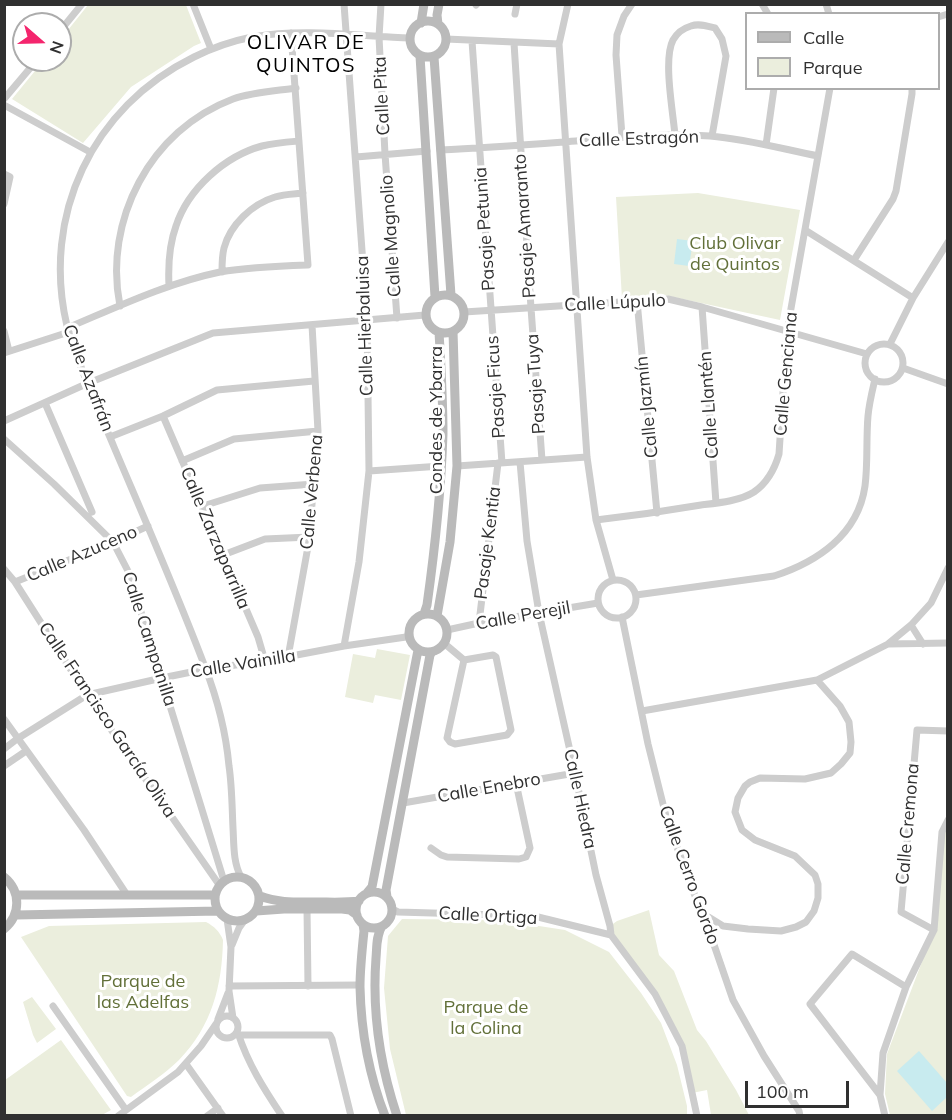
<!DOCTYPE html>
<html>
<head>
<meta charset="utf-8">
<style>
  body { margin:0 }
  #map { position:relative; width:952px; height:1120px; overflow:hidden; background:#fff; font-family:Mulish,sans-serif }
  canvas { display:block }
  .frame { position:absolute; inset:0; border:6px solid #303030; pointer-events:none }
  .legend { position:absolute; left:745px; top:12px; width:195px; height:78px; box-sizing:border-box; background:#fff; border:2px solid #acacac; margin:0; padding:8px 10px; list-style:none; font-size:18px; color:#303030 }
  .legend li { display:flex; align-items:center; gap:12px; height:30px }
  .legend b { width:30px; border:2px solid #acacac }
  .north { position:absolute; left:12px; top:12px; width:60px; height:60px; box-sizing:border-box; background:#fff; border:2px solid #acacac; border-radius:50%; rotate:110deg; font-size:16px; font-weight:700; line-height:24px; text-align:center; color:#303030 }
  .north::after { content:''; display:block; margin:auto; width:21px; height:27px; background:#f4256d; clip-path:polygon(50% 0,100% 100%,50% 72%,0 100%) }
  .scale { position:absolute; left:745px; top:1081px; width:104px; height:27px; box-sizing:border-box; border:3px solid #303030; border-top:0; padding-left:8px; font-size:18px; line-height:21px; white-space:nowrap; color:#303030; -webkit-text-stroke:4px #fff; paint-order:stroke }
</style>
</head>
<body>
<div id="map">
<canvas width="952" height="1120"></canvas>
<div class="frame"></div>
<ul class="legend">
<li><b style="height:8px;background:#bababa"></b>Calle</li>
<li><b style="height:16px;background:#ebeedd"></b>Parque</li>
</ul>
<div class="north">N</div>
<div class="scale">100 m</div>
</div>
<script>
const context = document.querySelector('canvas').getContext('2d');
context.lineJoin = 'round';
function fillPath(path, color) { context.fillStyle = color; context.fill(path, 'evenodd'); }
function stroke(path, color, width, dash) { context.strokeStyle = color; context.lineWidth = width; context.lineCap = dash ? 'butt' : 'round'; context.setLineDash(dash || []); context.stroke(path); }
function label(font, color, halo, rows, align = 'center') {
  context.font = font + ' Mulish,sans-serif'; context.lineWidth = 6; context.setLineDash([]); context.textBaseline = 'middle'; context.strokeStyle = halo; context.fillStyle = color; for (const [text, x, y, turn = 0] of rows) {
    context.save(); context.translate(x, y); context.rotate((+turn || 0) * Math.PI / 180); context.textAlign = isNaN(turn) ? turn : align; if (halo) context.strokeText(text, 0, 0); context.fillText(text, 0, 0); context.restore();
  }
}
fillPath(new Path2D(`
  M88,5H186L201,43L194,46L131,87L83,143L12,99L44,60H60V40Z
  M698,193L800,210L780,320L664,295L622,299L616,197Z
  M377,649L410,655L401,700L375,695L373,703L345,697L353,654L375,658Z
  M947,825V1112L943,1115H890L885,1094L887,1054L934,930L942,832Z
  M649,910L659,955L674,971L697,1030L706,1041L736,1090L749,1115H711L707,1090L692,1093L682,1046L655,994L611,935L610,926L617,921Z
  M402,919L500,920L565,930L609,952L641,993L661,1023L677,1065L687,1106V1115H406L390,1049L384,988L388,936Z
  M206,922C214,926 220,932 223,940C222,986 212,1026 179,1060C165,1074 147,1085 131,1097L127,1096L21,937L49,926Z
  M32,997L56,1029L37,1043L33,1035L23,1002Z
  M61,1040L111,1110L102,1115H5V1080Z`), '#ebeedd');
fillPath(new Path2D(`
  M677,239L693,241L689,266L674,264Z
  M919,1051L947,1083V1097L932,1111L897,1071Z`), '#c8ebef');
stroke(new Path2D(`
  M193,4L211,49
  M381,4L379,37L385,154L397,318
  M568,4L559,44L587,457L596,520
  M762,4L768,14
  M826,4L829,14
  M476,5L477,4
  M515,14L517,4
  M938,17L948,14
  M60,31L82,4
  M446,39L559,44
  M472,41L502,463
  M514,43L531,308L542,460
  M4,99L37,60
  M4,105L90,152
  M675,135C673,112 663,59 673,40C677,33 684,28 691,26C699,23 707,26 715,28L722,39L726,56L712,136
  M622,136L616,55L617,35L624,16L632,4
  M766,145L774,88
  M440,150C482,148 523,145 564,142C613,138 661,133 710,136C746,139 783,149 818,156
  M356,157L427,151
  M4,174L10,177L4,204
  M805,230L913,298
  M854,260L893,199L896,191L912,94V88
  M222,272C222,264 222,256 224,248C230,225 252,204 275,197C284,194 294,194 303,193
  M169,286C168,265 169,245 176,226C188,189 225,156 262,146C274,143 287,142 299,141
  M637,301L657,513
  M120,306C103,221 150,130 233,99C253,92 275,91 296,88
  M702,307L716,503
  M464,312L668,299L702,307L867,354
  M67,328C117,307 167,283 220,272C249,267 279,266 308,265L291,33
  M4,331L9,351
  M865 363a19 19 0 1 1 38 0a19 19 0 1 1-38 0Z
  M890,344L913,298L948,242
  M4,353L69,332
  M903,368L948,384
  M45,403L92,512
  M163,416L258,637L265,661
  M4,421L86,384L213,333L425,315
  M110,437L163,416L217,390L314,381
  M4,439L54,484L113,542L129,573L224,881
  M182,461L234,439L318,431
  M520,462L527,541L539,613L575,773L596,875L610,926L611,935L655,994L682,1046L697,1116
  M457,466L587,457
  M369,471L441,466
  M203,506L260,488L314,484
  M223,555L265,539L310,537
  M4,569L15,582L87,695L220,886
  M598 599a19 19 0 1 1 38 0a19 19 0 1 1-38 0Z
  M613,580L596,520C631,516 666,511 701,505C718,503 740,501 754,492C767,483 775,468 779,454L787,331L830,88
  M15,582L113,542L148,526
  M636,595L774,576C817,562 858,535 865,486C868,463 866,439 868,416C869,404 872,392 875,379
  M622,617L648,744L667,820L701,912L712,939L733,1000L764,1056L799,1111L800,1116
  M479,623L498,463
  M911,625L923,644
  M447,630L479,623L598,603
  M445,644L464,660L493,655L496,657L511,730L507,735L455,744L450,742L447,738L464,660
  M888,644L911,625L931,603L948,568
  M344,646L359,562L369,471L367,319L344,4
  M288,657L309,541L318,431L312,325
  M642,711L817,680L888,644L948,643
  M4,719L84,830L127,895
  M4,749L17,739L87,695L162,678L206,669L265,661L344,646L406,637L409,634
  M4,766L26,751
  M403,803L575,773
  M431,848L441,855L447,857L519,859L526,857L530,848L516,783
  M241,877C233,862 234,845 233,828C232,807 232,786 229,766C226,733 217,698 205,667C177,593 145,520 114,447C101,416 87,385 76,353C73,344 69,335 67,326C41,216 92,107 194,57C212,48 232,41 252,37C304,28 358,36 410,38
  M307,909L308,986
  M392,909L398,912L534,916L611,935
  M702,913L723,926L748,929L781,931L796,927L806,922L814,911L818,898V884L815,875L795,856L755,840L742,830L735,812L738,798L745,786L750,782L760,778L805,779L831,773L841,764L850,753L851,742L849,722L840,706L817,680
  M227,919L231,947L229,991L233,1018
  M934,930L901,912L917,730L948,731
  M232,945L239,928L244,921
  M229,986L360,985
  M53,1006L126,1110
  M216 1027a11 11 0 1 1 22 0a11 11 0 1 1-22 0Z
  M218,1019L228,993
  M238,1033C248,1064 264,1089 282,1116
  M239,1035H330L332,1039L351,1116
  M186,1064L223,1116
  M880,1095L810,1004L852,954L906,987
  M118,1116L178,1072L201,1046L216,1024
  M207,1116L218,1108
  M885,1116L880,1095L883,1053L906,987L934,930L942,832L948,820`), '#cdcdcd', 7);
stroke(new Path2D(`
  M410 39a18 18 0 1 1 36 0a18 18 0 1 1-36 0Z
  M421,23L424,4
  M438,24L437,15L439,4
  M420,56L435,297
  M434,57L451,295
  M426 314a19 19 0 1 1 38 0a19 19 0 1 1-38 0Z
  M409 633a19 19 0 1 1 38 0a19 19 0 1 1-38 0Z
  M424,614L427,605C435,548 441,491 443,434C443,400 441,366 439,332
  M437,616L450,542L457,466L453,331
  M215 899a22 22 0 1 1 44 0a22 22 0 1 1-44 0Z
  M4,877C21,891 21,915 4,929
  M356 910a18 18 0 1 1 36 0a18 18 0 1 1-36 0Z
  M367,893L372,887L418,650
  M17,895H215
  M260,896C278,903 296,902 316,902C330,902 344,903 359,901
  M387,897L386,890L430,655L432,652
  M256,911L284,909H342L350,910L357,915
  M16,915L218,911
  M363,924L364,931C362,950 360,969 360,987C361,1031 369,1075 385,1116
  M382,926C376,936 377,947 376,958C372,1011 380,1065 397,1116`), '#bababa', 9);
label('18px', '#303030', '#fff', [
  ["Calle Pita",382,96,-93],
  ["Calle Estragón",639,139,-2],
  ["Pasaje Amaranto",525,226,-94],
  ["Pasaje Petunia",485,229,-94],
  ["Calle Magnolio",391,236,-94],
  ["Calle Lúpulo",615,303,-3],
  ["Calle Hierbaluisa",365,326,-92],
  ["Calle Genciana",786,374,-85],
  ["Calle Azafrán",88,378,69],
  ["Pasaje Tuya",536,384,-94],
  ["Pasaje Ficus",496,387,-94],
  ["Calle Llantén",709,405,-94],
  ["Calle Jazmín",647,407,-96],
  ["Condes de Ybarra",437,420,-90],
  ["Calle Verbena",312,492,-85],
  ["Calle Zarzaparrilla",215,538,67],
  ["Pasaje Kentia",488,543,-83],
  ["Calle Azuceno",82,554,-23],
  ["Calle Perejil",523,616,-10],
  ["Calle Campanilla",149,639,72],
  ["Calle Vainilla",243,664,-9],
  ["Calle Francisco García Oliva",107,720,56],
  ["Calle Enebro",489,788,-10],
  ["Calle Hiedra",580,799,78],
  ["Calle Cremona",908,824,-85],
  ["Calle Cerro Gordo",689,875,70],
  ["Calle Ortiga",488,916,3]
]);
label('18px', '#627039', '#fff', [
  ["Club Olivar",735,244],
  ["de Quintos",735,265],
  ["Parque de",143,982],
  ["las Adelfas",143,1003],
  ["Parque de",486,1008],
  ["la Colina",486,1029]
]);
context.letterSpacing = '1.5px';
label('20px', '#000', '#fff', [
  ["OLIVAR DE",306,43],
  ["QUINTOS",306,66]
]);
context.letterSpacing = '0px';
</script>
</body>
</html>
